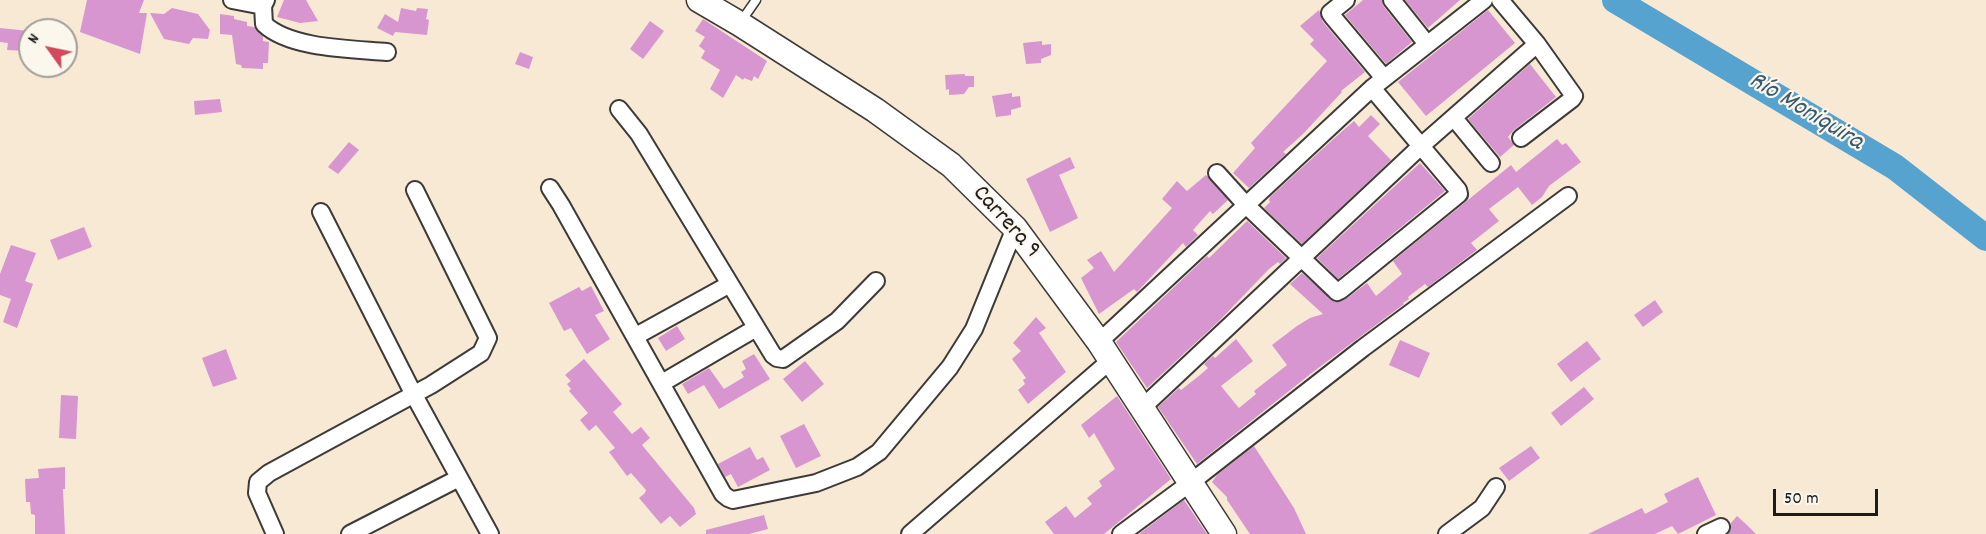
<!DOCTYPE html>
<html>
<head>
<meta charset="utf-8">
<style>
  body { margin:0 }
  #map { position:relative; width:1986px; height:534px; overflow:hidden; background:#f8e9d5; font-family:Dekko,sans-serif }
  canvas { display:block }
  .north { position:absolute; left:18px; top:18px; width:60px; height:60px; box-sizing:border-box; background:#fbf7ec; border:2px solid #a29f99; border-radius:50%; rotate:303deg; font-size:16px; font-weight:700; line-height:24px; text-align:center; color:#1c1c1c }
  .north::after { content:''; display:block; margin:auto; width:21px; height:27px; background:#d1495b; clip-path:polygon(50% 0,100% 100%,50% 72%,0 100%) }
  .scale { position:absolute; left:1773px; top:489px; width:105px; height:27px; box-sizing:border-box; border:3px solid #1c1c1c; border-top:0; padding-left:8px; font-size:18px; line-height:21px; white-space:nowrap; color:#1c1c1c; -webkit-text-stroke:4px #fbf7ec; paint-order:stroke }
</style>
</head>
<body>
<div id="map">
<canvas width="1986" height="534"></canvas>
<div class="north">N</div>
<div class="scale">50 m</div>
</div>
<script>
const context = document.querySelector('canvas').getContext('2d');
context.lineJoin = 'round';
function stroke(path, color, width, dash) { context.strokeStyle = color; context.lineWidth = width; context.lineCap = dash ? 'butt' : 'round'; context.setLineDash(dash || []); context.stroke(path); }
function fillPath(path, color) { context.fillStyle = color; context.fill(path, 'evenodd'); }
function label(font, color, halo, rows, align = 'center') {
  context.font = font + ' Dekko,sans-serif'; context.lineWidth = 4.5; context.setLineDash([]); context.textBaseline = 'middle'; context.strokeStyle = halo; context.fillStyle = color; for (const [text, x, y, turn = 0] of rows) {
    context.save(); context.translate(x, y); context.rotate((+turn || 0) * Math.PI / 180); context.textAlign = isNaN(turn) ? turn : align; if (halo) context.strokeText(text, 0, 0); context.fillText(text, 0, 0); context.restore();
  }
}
stroke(new Path2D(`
  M1615,0L1895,167L1986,238`), '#57a3d0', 26);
fillPath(new Path2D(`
  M87,0H144L139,13H147L140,54L80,32Z
  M284,0H306L318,21L300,23L277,17Z
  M1363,0H1382L1384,7L1412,42L1386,64L1345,15Z
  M1405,0H1460L1428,28Z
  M172,8L198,14L210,30L208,39L193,38L189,44L164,39L150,13L164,14Z
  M401,8L416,11L417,8L428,9L426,19L429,20L427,35L395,32L393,36L377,28L385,14L398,22Z
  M1319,10L1323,22L1365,72L1341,91L1342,92L1303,134L1283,152L1286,154L1249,188L1233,173L1255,148L1251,143L1327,61L1310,44L1314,40L1300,26Z
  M1488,10L1515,43L1426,116L1398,82Z
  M220,14L234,16V19L247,22V26L254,27L263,36V41L269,42L268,63H263V69L242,68L241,65L236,64L232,35L220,34Z
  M703,19L767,61L758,79L754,76L752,81L744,78L743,80L736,75L723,98L710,89L720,70L701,58L705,51L699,46L705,37L695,31Z
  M650,21L664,31L643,59L630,49Z
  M0,28L29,31L27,51L7,50L8,43L0,42Z
  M1042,41V45L1051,44V55L1041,59V63L1026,64L1023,43Z
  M520,52L533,57L529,69L515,64Z
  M1530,64L1556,97L1514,130L1508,137L1514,145L1500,157L1468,119Z
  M965,74V76H974V87H969L964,94L949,95V89L946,90L945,75Z
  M1012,93V97L1020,96L1021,107L1011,110V115L996,117L992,96Z
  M220,99L222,112L195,115L194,101Z
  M1371,115L1380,124L1368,136L1391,160L1302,244L1264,208L1270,202L1269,200L1270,197L1340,133L1354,121L1359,127Z
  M1557,139L1562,145L1566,143L1581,162L1549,186L1542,197L1532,205L1518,187L1489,209L1499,221L1471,243L1477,250L1428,287L1425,284L1408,297L1409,299L1403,303L1404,304L1313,372L1197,464L1158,407L1179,388L1181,390L1200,375L1208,368L1204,364L1213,356L1215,358L1236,339L1253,361L1221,386L1239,408L1256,394L1254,391L1287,365L1272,345L1297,326L1310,318L1323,314L1290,284L1302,273L1335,302L1346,299L1367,283L1376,296L1402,274L1393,261L1511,165L1516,172Z
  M349,142L359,150L338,174L328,167Z
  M1070,157L1075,168L1059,175L1078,218L1050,232L1026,179Z
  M1420,163L1445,191L1338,279L1317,258Z
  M1206,175L1228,200L1213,214L1210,211L1193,230L1198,235L1186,247L1183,243L1137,292L1134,289L1099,314L1081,278L1094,268L1087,260L1101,251L1114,272L1172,208L1162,199L1177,181L1187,191Z
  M1247,221L1286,258L1280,264L1278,262L1269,269L1218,322L1147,388L1116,342L1207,256L1209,258Z
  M84,227L92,247L58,260L50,240Z
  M11,245L36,253L25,281L33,284L17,328L3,322L11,299L0,295V274Z
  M591,286L604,311L595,315L610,339L587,354L571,328L564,331L549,303L579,287L582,291Z
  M1655,300L1663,312L1643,327L1634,315Z
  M1036,317L1046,328L1039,333L1066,372L1028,404L1018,390L1025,384L1023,380L1026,378L1012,359L1021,351L1013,343Z
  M677,326L685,339L666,351L658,338Z
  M1400,340L1430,353L1419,378L1389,365Z
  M1587,341L1601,359L1571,382L1557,364Z
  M226,349L237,379L213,387L202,358Z
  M754,354L770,379L719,409L704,385L688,394L682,384L709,368L724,389L744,377L741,372L746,369L742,361Z
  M584,359L622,404L613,412L632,434L641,427L650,438L642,445L694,508L696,514L680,527L670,516L661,524L639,498L645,493L646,490L631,473L627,476L609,452L615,448L596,425L589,431L580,420L588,413L569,391L571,389L567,384L571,381L565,375Z
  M805,361L824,384L802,402L783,379Z
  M1584,387L1594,399L1561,426L1551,413Z
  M61,395L78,396L76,439L59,438Z
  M1117,396L1171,479L1104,534H1054L1045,522L1066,506L1075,518L1092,504L1087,498L1102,486L1099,481L1115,469L1094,433L1089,438L1081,425Z
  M804,424L821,456L796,468L780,436Z
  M1254,446L1294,508L1306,534H1250L1227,500V497L1212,482L1217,475Z
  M1531,446L1540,458L1509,481L1499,468Z
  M750,447L757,460L763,457L770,470L738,487L731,474L725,477L718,464Z
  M65,467V489H63L65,534H35V515L31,514L30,502H26L25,479L39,478L38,469Z
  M1698,477L1716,515L1678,534L1672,526L1655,534H1588L1642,508L1645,514L1668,502L1664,494Z
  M1184,500L1207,534H1139Z
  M764,515L768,529L749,534H706V530Z
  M1737,516L1747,525L1756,534H1729L1731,528V523Z`), '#d796d0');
const lane = new Path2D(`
  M740,23L756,0`);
const street = new Path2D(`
  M232,0L263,6
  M266,0L263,6L264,24C290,49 353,49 387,52
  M1346,0L1330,13L1332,16L1384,78
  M1392,0L1427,44
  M1500,0L1537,44L1574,96L1572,99L1521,138
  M619,109L639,134L773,355L777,358L783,359L837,321L876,281
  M1454,118L1491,163
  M1217,173L1246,205L1335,290L1337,292L1341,290L1459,194L1458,190L1372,88
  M550,188L561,205L723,494L728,498L733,500L816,483L857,467L879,452L950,367L974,329L1015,228
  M321,212L414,395L490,534
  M636,336L730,284
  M1099,342L1372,88L1484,0
  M662,383L756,328
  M1143,407L1421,146L1537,44
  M275,534L257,493L258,482L269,473L431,385L481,353L488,338L415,190
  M350,534L459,478
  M910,534L1111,360
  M1121,534L1190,483L1363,348L1568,196
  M1447,534L1482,508L1496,487
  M1706,534L1721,527`);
const secondary = new Path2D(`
  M699,0L740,24L875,110L951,165L1015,228L1099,342L1224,534`);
stroke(lane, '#3d3b38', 11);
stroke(street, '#3d3b38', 20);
stroke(secondary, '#3d3b38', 27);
stroke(lane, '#fff', 8);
stroke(street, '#fff', 16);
stroke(secondary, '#fff', 24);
label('24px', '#1c1c1c', '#fbf7ec', [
  ["Carrera 9",1005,223,48]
]);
label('italic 26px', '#37596d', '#fbf7ec', [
  ["Río Moniquira",1805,113,31]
]);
</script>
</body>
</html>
